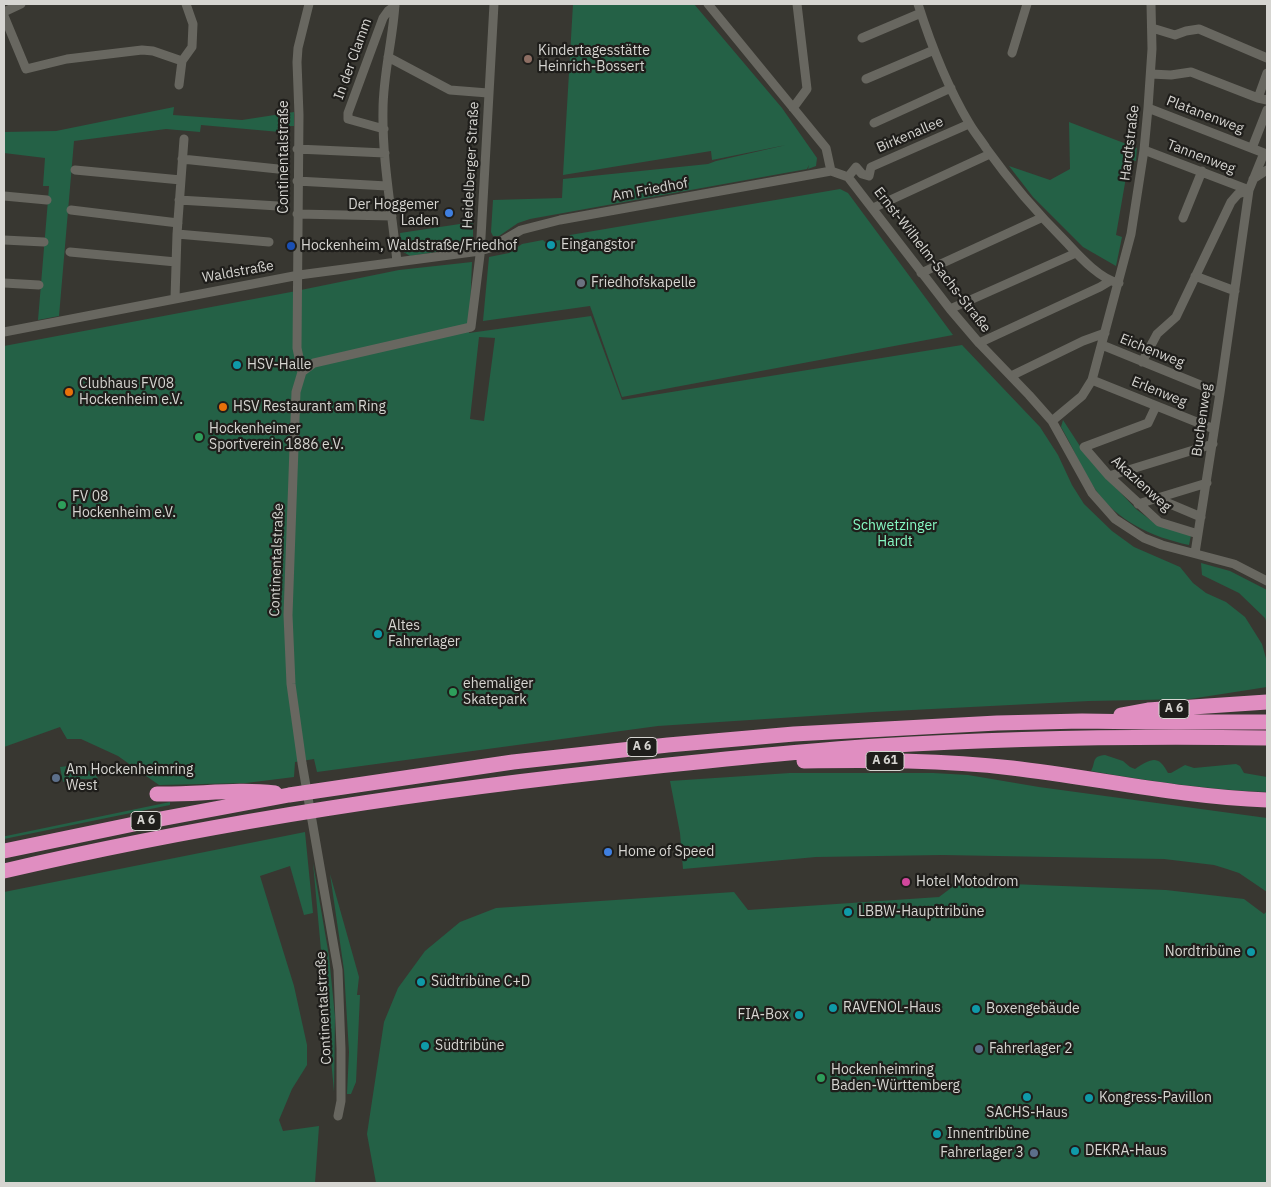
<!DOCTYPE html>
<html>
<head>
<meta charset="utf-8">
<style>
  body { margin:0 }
  #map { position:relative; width:1271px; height:1187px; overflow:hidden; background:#383731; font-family:"IBM Plex Sans",sans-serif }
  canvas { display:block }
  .frame { position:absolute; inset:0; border:5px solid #d6d5d1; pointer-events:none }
</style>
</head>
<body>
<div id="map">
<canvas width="1271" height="1187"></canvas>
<div class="frame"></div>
</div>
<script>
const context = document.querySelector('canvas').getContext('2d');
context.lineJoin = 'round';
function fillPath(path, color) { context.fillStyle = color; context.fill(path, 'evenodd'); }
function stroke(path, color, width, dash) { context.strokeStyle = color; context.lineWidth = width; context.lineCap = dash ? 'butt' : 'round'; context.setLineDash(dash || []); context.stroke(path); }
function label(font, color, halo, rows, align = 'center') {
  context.font = font + ' "IBM Plex Sans",sans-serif'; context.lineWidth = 4.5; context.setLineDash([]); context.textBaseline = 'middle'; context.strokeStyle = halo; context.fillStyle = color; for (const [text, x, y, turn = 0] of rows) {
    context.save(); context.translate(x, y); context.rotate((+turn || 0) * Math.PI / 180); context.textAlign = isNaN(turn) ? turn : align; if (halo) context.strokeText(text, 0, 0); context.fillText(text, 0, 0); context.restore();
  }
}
fillPath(new Path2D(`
  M573,4H694L782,108L817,158L816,166L808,169L809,165L807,169L530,219L518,223L499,236H493L491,232L493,200L562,198L563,179L708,164L716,161L786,145L712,160L711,151L563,175Z
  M174,107L173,115L242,120L294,112V126H280V132L201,125L200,132L166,129L74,141L59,316L38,320L48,200L49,186H43L45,158L4,153V132L56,131Z
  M1069,122L1137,148L1136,161L1129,160L1116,235L1122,237L1116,266L1083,247L1033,197L1009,166L1050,180L1070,169Z
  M840,189L848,193L953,335L622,397L590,306L483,321L489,257L509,253L522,244L543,240L545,242L569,239L570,235Z
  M473,222V246L410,256L402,251L400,233Z
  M472,262L469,333L591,316L622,400L962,345L1040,427L1058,455L1072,485L1084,504L1112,531L1134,547L1180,567L1193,583L1206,593L1226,602L1245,617L1262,644L1267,662V687L1190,699L1089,701L873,712L658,726L317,772L314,759L295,762L294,777L246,783L159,785L118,756L81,739H67L60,727L4,747V346L291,292L399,270ZM479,337L495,338L484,421L470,419Z
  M1063,420L1087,457L1136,509L1157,525L1191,535L1189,545C1152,537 1117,521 1095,489C1082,470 1073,447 1061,427Z
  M1201,563L1230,571L1267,590V624L1265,618L1239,593L1202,575Z
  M1105,755L1123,761L1130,767L1135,769C1151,759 1158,754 1168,773H1171L1185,765L1194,768L1236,764L1240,766L1244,773L1267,777V792C1208,790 1150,781 1091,771C1096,763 1091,756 1105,755Z
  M68,766C78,768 92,769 98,778L97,779H73L63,782L60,767Z
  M790,773H933L968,775L1039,787L1267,818V892L1239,873L1227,869L1214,865L1164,859L942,855L816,857L683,869L680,833L670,781Z
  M170,802V805L4,839V836H6Z
  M305,832L313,913L304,915L290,866L260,876L294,986L307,1045V1065L292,1089L279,1120L283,1131L319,1126L315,1183H4V892Z
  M313,863L329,956L335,1017L334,1092Z
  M330,874L359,977L357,995H360L356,1082L351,1094H347L349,1052L344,970Z
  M959,882L1166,890L1244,899L1264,914L1267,911V1183H376L367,1134L384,1022L398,988L425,951L460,922L496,908L734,892L748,910L939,897Z`), '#246146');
stroke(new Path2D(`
  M309,4L298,48L297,62L299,115L297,348L302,372L296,392L288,615L291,684L302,763L338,970L341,1049V1101L338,1116
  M395,4C393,39 383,74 383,110C382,161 392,211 397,262
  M708,4L826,148L831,171
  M918,4C931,45 947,86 969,123C974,132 981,140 986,148C1011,183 1038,214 1068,244C1080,257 1101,280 1119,283
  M4,12L21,4
  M4,16L26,69L67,59L142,50L153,51L182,61L192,47L193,24L186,4
  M1152,28L1175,35L1186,31L1199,29L1267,58
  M862,38L921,13
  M1012,53L1027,4
  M388,57L450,90L488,93
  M1151,74L1171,75L1191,72L1258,98L1267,100
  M866,79L934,50
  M179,85L182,61
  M1258,98L1267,73
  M793,108L807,89L797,4
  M1148,108L1264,153L1249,190L1220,393L1195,553
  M874,123L951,88
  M384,129L348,119V113L383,18L388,11L395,6
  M1252,148L1267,110
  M297,149L385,153
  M1144,150L1249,190
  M182,159L278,169
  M75,170L181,180
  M848,177L856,167L862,174L869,176L871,167L969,124
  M1253,179L1267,170
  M297,181L387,186
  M4,196L47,200
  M179,200L278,206
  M873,208L990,154
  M71,210L178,223
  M297,214L392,216
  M1183,218L1202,171
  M177,234L269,242
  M4,240L44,242
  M70,252L176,262
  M921,273L1041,218
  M1195,276L1235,291
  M4,283L39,285
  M175,298L177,234L184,139
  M950,309L1076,253
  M4,332L299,275L480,251L490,248L521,230L560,220L831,171L848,177L950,309L979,343L1029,395L1052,421L1092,493L1115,519L1144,538L1162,545L1234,564L1267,581
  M979,343L1100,287L1110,281
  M1102,345L1220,393
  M1142,362L1157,334L1176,317L1231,202L1238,194L1249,190
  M302,372L314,363L471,327L480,255L494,4
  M1011,376L1083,341L1105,333
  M1092,380L1214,429
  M1156,406L1148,423L1084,447L1109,476L1159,522L1198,534
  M1052,421L1082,396L1092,380L1131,234L1144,150L1148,108L1152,49L1151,4
  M1109,476L1213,444
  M1156,498L1201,517
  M1138,504L1207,483`), '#686760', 9);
stroke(new Path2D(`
  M1121,715L1148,710L1267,702
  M804,761C874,760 943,760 1012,768C1097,778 1182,797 1267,800
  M157,794C196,795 236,788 275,793
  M4,851L139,823L289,795L513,762L668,745L794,734L997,723L1082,721L1146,722H1267
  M4,871C201,825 402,794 603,772C694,762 786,752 877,746C1007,738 1137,736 1267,738`), '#e08ec1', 15);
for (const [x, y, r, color] of [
  [528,59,5,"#8d6e63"],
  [449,213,5,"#3f7fe0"],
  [551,245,5,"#0f9aa8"],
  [291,246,5,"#1a4fb4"],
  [581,283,5,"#6b7280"],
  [237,365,5,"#0f9aa8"],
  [69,392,5,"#e8710a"],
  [223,407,5,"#e8710a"],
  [199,437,5,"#2e9e5b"],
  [62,505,5,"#2e9e5b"],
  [378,634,5,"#0f9aa8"],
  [453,692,5,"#2e9e5b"],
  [56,778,5,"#5c6f8a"],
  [608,852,5,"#3f7fe0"],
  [906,882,5,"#d1479c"],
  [848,912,5,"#0f9aa8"],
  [1251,952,5,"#0f9aa8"],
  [421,982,5,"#0f9aa8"],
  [833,1008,5,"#0f9aa8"],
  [976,1009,5,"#0f9aa8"],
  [799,1015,5,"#0f9aa8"],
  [425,1046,5,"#0f9aa8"],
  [979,1049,5,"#5c6f8a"],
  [821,1078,5,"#2e9e5b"],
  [1027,1097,5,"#0f9aa8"],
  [1089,1098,5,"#0f9aa8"],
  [937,1134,5,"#0f9aa8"],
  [1075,1151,5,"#0f9aa8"],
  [1034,1153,5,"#5c6f8a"]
]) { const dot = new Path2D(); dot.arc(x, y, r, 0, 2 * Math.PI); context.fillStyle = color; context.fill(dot); stroke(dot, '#1f1e1b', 2); }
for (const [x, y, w] of [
  [1174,709,30],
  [642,747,30],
  [885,761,38],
  [146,821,30]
]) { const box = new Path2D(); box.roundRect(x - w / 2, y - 9.5, w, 19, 4); context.fillStyle = '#1f1e1b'; context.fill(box); stroke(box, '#d6d5d1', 1); }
label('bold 12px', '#d6d5d1', null, [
  ["A 6",1174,709],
  ["A 6",642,747],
  ["A 61",885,761],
  ["A 6",146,821]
]);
label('14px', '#d6d5d1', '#1f1e1b', [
  ["Kindertagesstätte",538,51],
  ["Heinrich-Bossert",538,67],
  ["Der Hoggemer",439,205,"right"],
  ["Laden",439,221,"right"],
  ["Eingangstor",561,245],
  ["Hockenheim, Waldstraße/Friedhof",301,246],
  ["Friedhofskapelle",591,283],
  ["HSV-Halle",247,365],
  ["Clubhaus FV08",79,384],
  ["Hockenheim e.V.",79,400],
  ["HSV Restaurant am Ring",233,407],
  ["Hockenheimer",209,429],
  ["Sportverein 1886 e.V.",209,445],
  ["FV 08",72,497],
  ["Hockenheim e.V.",72,513],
  ["Altes",388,626],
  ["Fahrerlager",388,642],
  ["ehemaliger",463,684],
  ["Skatepark",463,700],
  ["Am Hockenheimring",66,770],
  ["West",66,786],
  ["Home of Speed",618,852],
  ["Hotel Motodrom",916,882],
  ["LBBW-Haupttribüne",858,912],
  ["Nordtribüne",1241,952,"right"],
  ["Südtribüne C+D",431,982],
  ["RAVENOL-Haus",843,1008],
  ["Boxengebäude",986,1009],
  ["FIA-Box",789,1015,"right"],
  ["Südtribüne",435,1046],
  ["Fahrerlager 2",989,1049],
  ["Hockenheimring",831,1070],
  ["Baden-Württemberg",831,1086],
  ["Kongress-Pavillon",1099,1098],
  ["SACHS-Haus",1027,1113,"center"],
  ["Innentribüne",947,1134],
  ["DEKRA-Haus",1085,1151],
  ["Fahrerlager 3",1024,1153,"right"]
], 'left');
label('14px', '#d6d5d1', '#1f1e1b', [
  ["In der Clamm",353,59,-70],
  ["Platanenweg",1205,115,21],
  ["Birkenallee",910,135,-23],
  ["Hardtstraße",1130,143,-83],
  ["Continentalstraße",284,157,-90],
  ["Tannenweg",1201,157,21],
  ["Heidelberger Straße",471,165,-87],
  ["Am Friedhof",650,190,-10],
  ["Ernst-Wilhelm-Sachs-Straße",932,260,52],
  ["Waldstraße",238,272,-10],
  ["Eichenweg",1152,351,22],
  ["Erlenweg",1159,392,22],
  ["Buchenweg",1202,420,-82],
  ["Akazienweg",1141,484,42],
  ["Continentalstraße",277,560,-88],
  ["Continentalstraße",324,1008,-93]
]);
label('14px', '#86f9c3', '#1f1e1b', [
  ["Schwetzinger",895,526],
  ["Hardt",895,542]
]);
</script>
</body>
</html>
